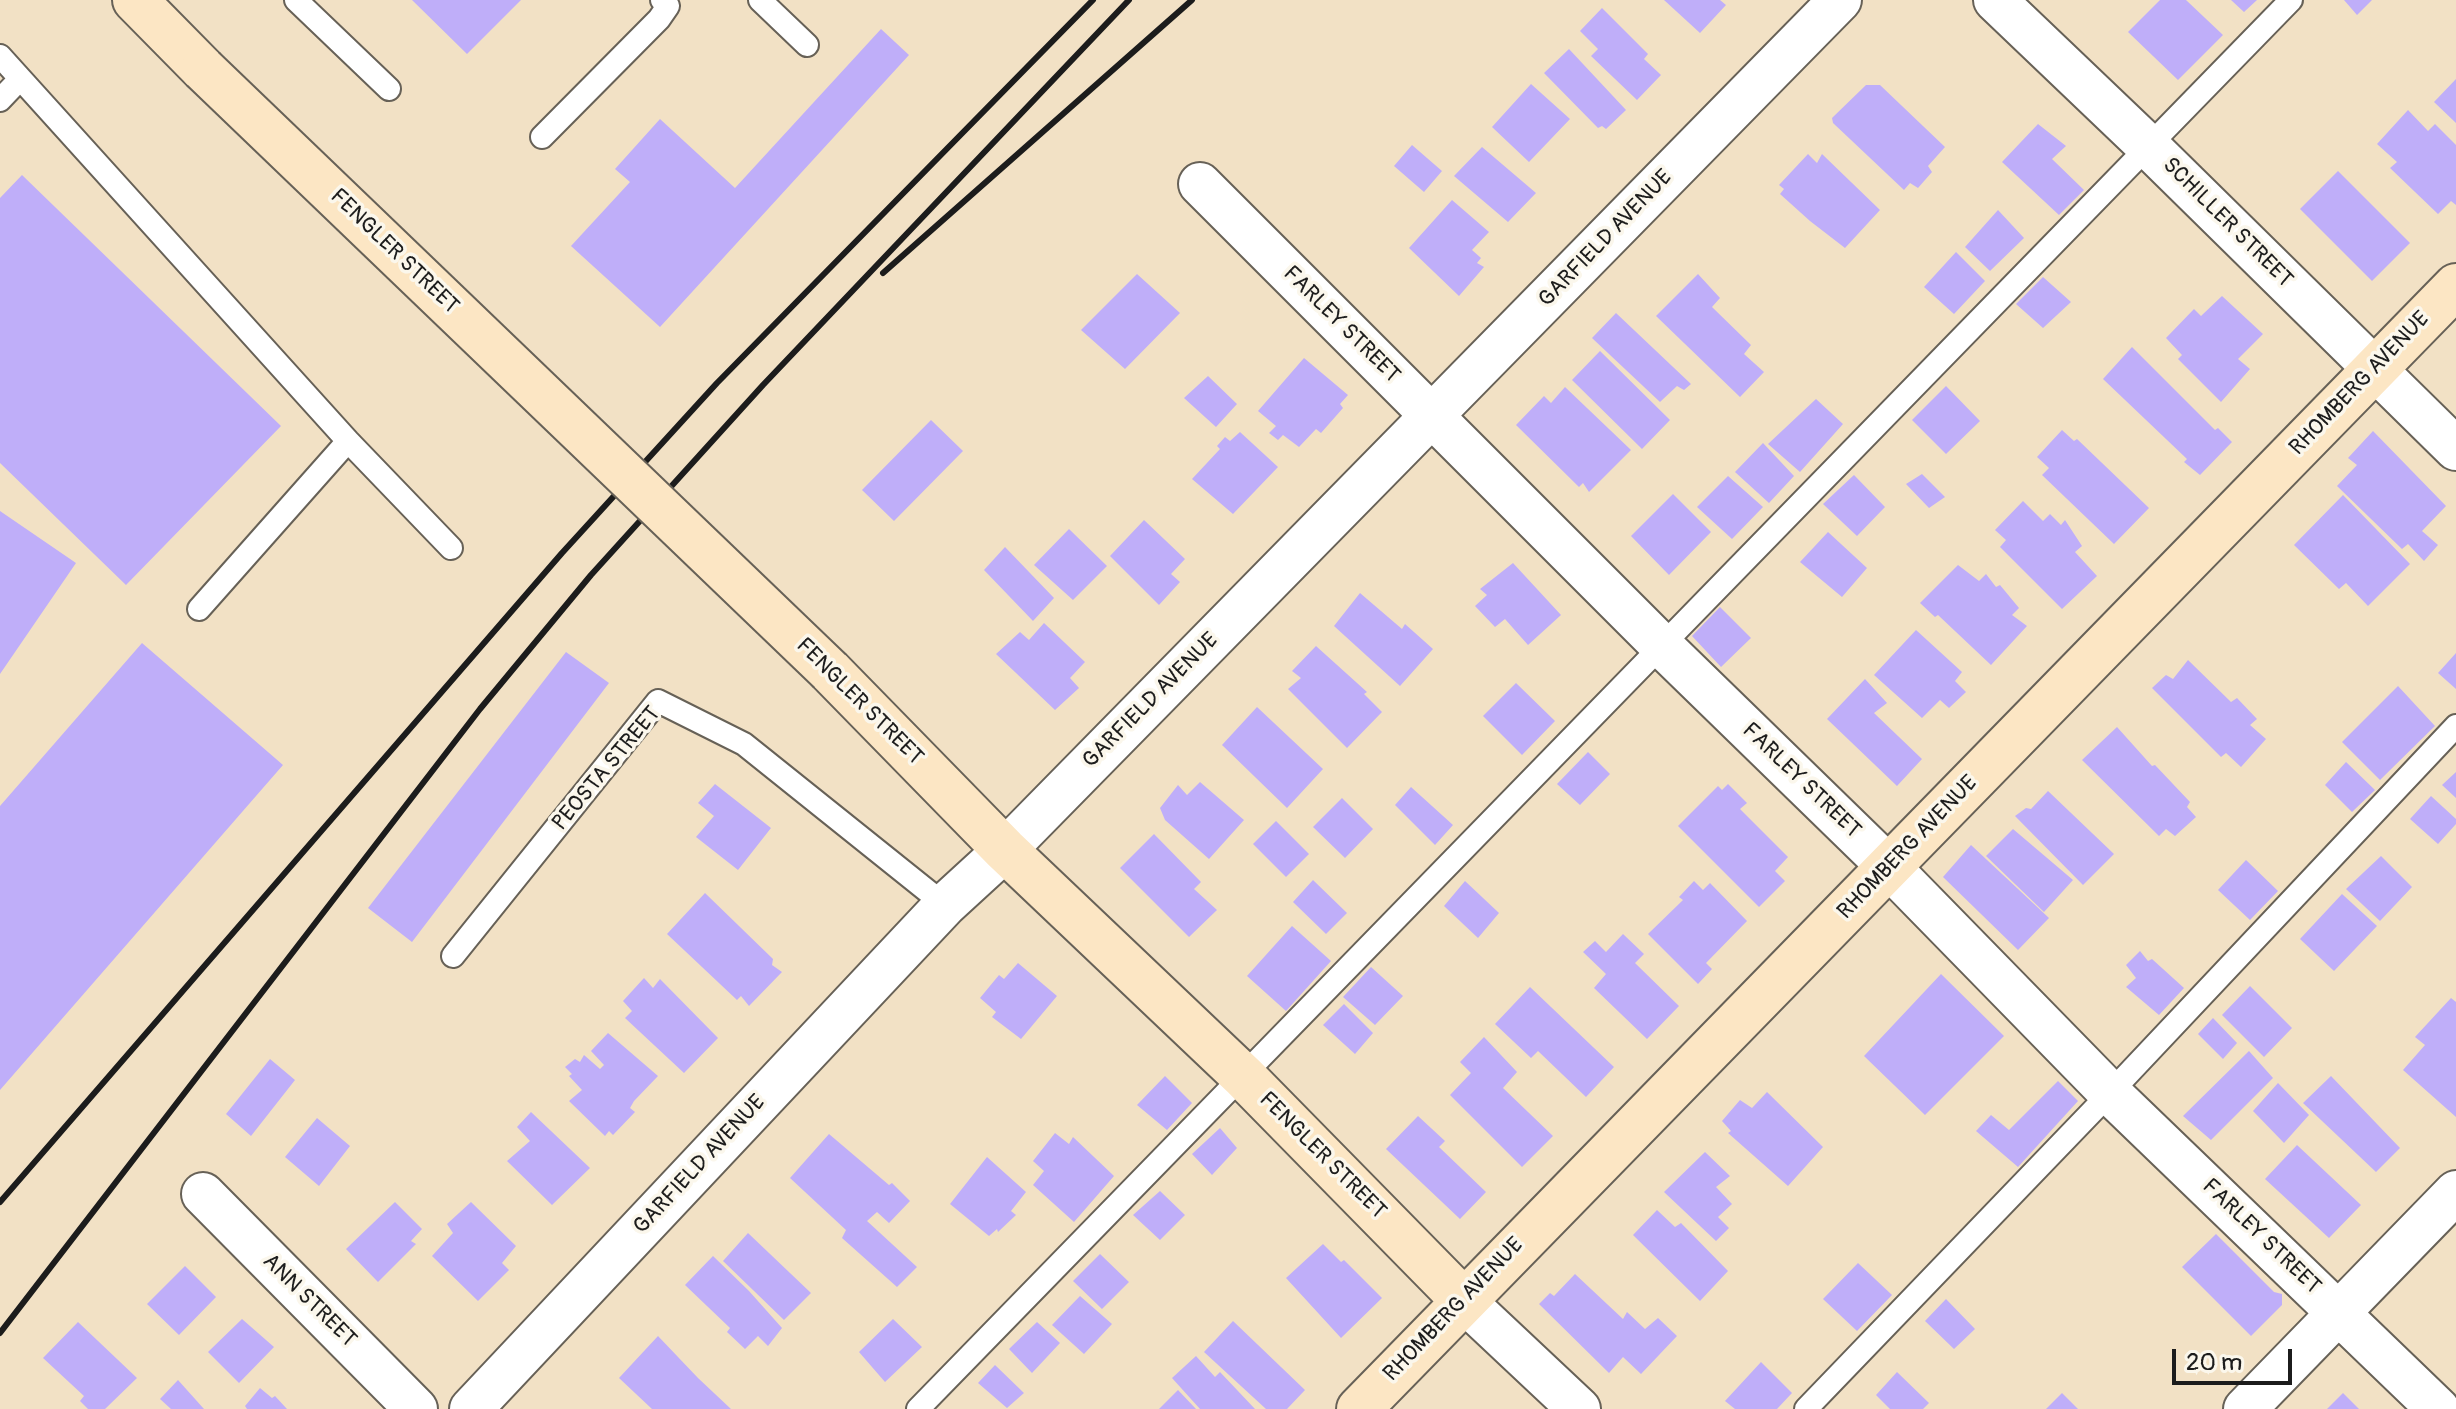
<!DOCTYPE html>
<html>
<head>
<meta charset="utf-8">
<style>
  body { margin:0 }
  #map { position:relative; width:2456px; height:1409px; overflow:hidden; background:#f2e1c5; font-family:Pangolin,sans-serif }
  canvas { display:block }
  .scale { position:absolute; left:2172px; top:1349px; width:120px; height:36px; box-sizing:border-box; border:4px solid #1c1c1c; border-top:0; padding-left:10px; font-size:24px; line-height:28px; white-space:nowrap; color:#1c1c1c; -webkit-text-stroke:6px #fbf7ec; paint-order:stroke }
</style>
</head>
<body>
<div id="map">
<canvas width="2456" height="1409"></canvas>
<div class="scale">20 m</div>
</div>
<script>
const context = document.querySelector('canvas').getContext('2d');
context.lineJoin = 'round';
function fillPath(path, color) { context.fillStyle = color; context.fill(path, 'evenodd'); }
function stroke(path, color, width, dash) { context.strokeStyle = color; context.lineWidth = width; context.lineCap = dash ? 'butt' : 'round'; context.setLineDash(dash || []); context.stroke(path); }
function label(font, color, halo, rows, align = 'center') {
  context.font = font + ' Pangolin,sans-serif'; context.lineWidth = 7; context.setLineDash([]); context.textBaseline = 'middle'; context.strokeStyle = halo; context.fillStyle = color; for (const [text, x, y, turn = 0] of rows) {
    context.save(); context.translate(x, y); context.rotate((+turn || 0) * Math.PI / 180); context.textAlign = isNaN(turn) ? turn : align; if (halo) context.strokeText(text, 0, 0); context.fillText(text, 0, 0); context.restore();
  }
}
fillPath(new Path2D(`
  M412,0H521L467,54Z
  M1664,0H1720L1726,5L1700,33Z
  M2160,0H2186L2223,35L2178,80L2128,32Z
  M2231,0H2257L2244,12Z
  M2344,0H2372L2357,15Z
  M1602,8L1648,54L1644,59L1661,75L1637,100L1591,56L1598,49L1580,31Z
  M881,29L909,55L660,327L571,246L630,182L615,169L660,119L735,188Z
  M1569,49L1626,110L1606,129L1602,126L1598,128L1544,73Z
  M2456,79V123L2434,102Z
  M1531,84L1570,119L1529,162L1492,127Z
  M1866,85H1880L1945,147L1928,166L1932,172L1918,188L1910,183L1904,190L1833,123L1832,118Z
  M2408,110L2428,131L2435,124L2456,145V205L2451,201L2438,214L2390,168L2397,162L2377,144Z
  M2038,124L2066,146L2052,159L2084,190L2059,215L2002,162Z
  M1412,145L1442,171L1424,192L1394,166Z
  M1482,147L1536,193L1508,222L1454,176Z
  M1808,154L1817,163L1822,154L1880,210L1845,248L1810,221L1780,194L1784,189L1779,185Z
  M2338,171L2410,243L2372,281L2300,209Z
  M22,175L281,426L126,585L0,463V198Z
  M1452,200L1489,232L1472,250L1481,258L1477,263L1484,267L1459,296L1409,248Z
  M1998,210L2024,238L1990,271L1965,247Z
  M1956,252L1985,281L1954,314L1924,287Z
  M1137,274L1180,313L1125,369L1081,330Z
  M1698,274L1720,298L1712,307L1751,345L1744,354L1764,372L1740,397L1656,316Z
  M2043,277L2071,302L2043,328L2016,304Z
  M2222,296L2263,334L2238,359L2250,369L2221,402L2178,359L2182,355L2166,338L2194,309L2201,316Z
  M1616,313L1691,384L1684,390L1677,386L1660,402L1592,338Z
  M2132,347L2215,430L2218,428L2232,442L2200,475L2184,462L2187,459L2103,379Z
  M1600,351L1670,420L1642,449L1572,380Z
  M1304,358L1348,395L1340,404L1343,408L1321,433L1316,429L1299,447L1283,435L1278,440L1269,433L1276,426L1258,411Z
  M1208,376L1237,404L1216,427L1184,398Z
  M1946,386L1980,421L1946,454L1912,420Z
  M1565,387L1631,450L1589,492L1583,483L1579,487L1516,425L1544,396L1551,403Z
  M1816,399L1843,424L1800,472L1768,444Z
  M931,420L963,451L894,521L862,490Z
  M2062,430L2074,441L2077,439L2149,508L2114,544L2042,475L2049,468L2037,457Z
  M2373,431L2446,506L2422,531L2438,545L2424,561L2408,544L2402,549L2337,486L2357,465L2348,458Z
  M1240,432L1278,467L1233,514L1192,479L1220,449L1217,446L1225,437L1230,441Z
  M1763,443L1794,476L1769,503L1735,472Z
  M1922,474L1945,497L1929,508L1906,484Z
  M1854,475L1885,507L1857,536L1823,504Z
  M1728,476L1763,507L1732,539L1697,507Z
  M1673,494L1711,532L1669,575L1631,536Z
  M2343,495L2410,564L2368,606L2346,583L2339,589L2294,545Z
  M2023,501L2043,521L2050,514L2061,525L2065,520L2082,546L2075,552L2097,576L2062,609L2000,547L2006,540L1995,530Z
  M0,511L76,563L0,674Z
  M1144,520L1185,559L1171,574L1180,582L1159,605L1110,556Z
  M1069,529L1107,566L1073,600L1034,565Z
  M1828,532L1867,568L1842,597L1800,562Z
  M1005,547L1054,598L1033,621L984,570Z
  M1513,563L1561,615L1528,645L1505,619L1495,627L1475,606L1487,595L1480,589Z
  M1958,565L1979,581L1986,574L1996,587L2000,585L2019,608L2012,615L2027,626L1991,665L1938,615L1935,617L1920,603Z
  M1360,593L1402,629L1405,624L1433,649L1400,686L1334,626Z
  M1720,607L1751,638L1721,667L1692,636Z
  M1044,623L1085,662L1070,678L1079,688L1055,710L996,654L1020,632L1029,640Z
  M1916,630L1962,672L1955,681L1966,692L1949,708L1940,700L1922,718L1874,675Z
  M142,643L283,765L0,1090V806Z
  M1316,646L1367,692L1364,694L1382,712L1347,748L1288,689L1301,678L1292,671Z
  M566,652L609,683L412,942L368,908Z
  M2456,653V689L2438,673Z
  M2188,660L2231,702L2237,698L2257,719L2250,725L2266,739L2241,767L2226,753L2221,757L2152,688L2166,675L2173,679Z
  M1865,679L1887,703L1874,713L1922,759L1897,786L1827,719Z
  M1516,683L1555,721L1522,755L1483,716Z
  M2398,686L2435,726L2380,780L2342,742Z
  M1257,707L1323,769L1287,808L1222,745Z
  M2117,727L2152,766L2155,765L2190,802L2187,807L2196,817L2175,836L2166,829L2159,836L2082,760Z
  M1588,752L1610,774L1580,805L1557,784Z
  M2346,762L2375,790L2352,812L2325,785Z
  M2456,772V798L2442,785Z
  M1200,782L1244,820L1209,859L1165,820L1160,808L1178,785L1187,795Z
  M715,784L771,828L738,870L696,837L714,816L698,803Z
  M1728,784L1747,803L1740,809L1788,857L1775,871L1785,881L1759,907L1678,826L1718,786L1722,790Z
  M1411,787L1453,825L1435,845L1395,805Z
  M2048,791L2114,854L2083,885L2015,816L2026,808L2031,809Z
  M2431,796L2456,819V824L2438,844L2410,819Z
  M1342,798L1373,829L1345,858L1313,827Z
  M1276,821L1309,854L1286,877L1253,844Z
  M2013,829L2073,880L2044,912L1986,856Z
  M1154,834L1201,882L1194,889L1217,910L1189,937L1120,868Z
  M1971,845L2049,918L2018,950L1943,877Z
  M2381,856L2412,887L2380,921L2346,889Z
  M2246,860L2278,891L2250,920L2218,890Z
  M1313,880L1347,913L1326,934L1293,902Z
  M1465,881L1499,913L1478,938L1444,906Z
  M1694,881L1703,890L1710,883L1747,921L1706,963L1712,969L1698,984L1648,934L1683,900L1679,897Z
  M705,893L773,959L772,965L782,972L749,1006L741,996L737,1000L667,934Z
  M2342,894L2377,926L2334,971L2300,939Z
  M1292,926L1331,961L1286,1011L1247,976Z
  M1623,934L1644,954L1635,963L1679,1006L1647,1039L1594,988L1606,974L1583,952L1595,941L1606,952Z
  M2140,951L2148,961L2152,959L2184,988L2159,1015L2126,987L2136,978L2126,965Z
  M1018,963L1057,996L1021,1039L992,1017L996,1012L980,998L999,975L1004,979Z
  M1371,967L1403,996L1375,1025L1343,997Z
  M1941,974L2004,1036L1925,1115L1864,1056Z
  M644,978L653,988L660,979L718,1038L684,1073L625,1018L632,1011L623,1001Z
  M2250,986L2292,1028L2264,1057L2222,1015Z
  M1530,987L1614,1067L1586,1097L1538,1051L1531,1058L1495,1024Z
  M2451,998L2456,1002V1117L2403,1070L2425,1045L2415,1037Z
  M1344,1004L1373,1033L1355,1054L1323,1025Z
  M2213,1018L2237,1043L2223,1059L2198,1034Z
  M608,1033L658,1076L634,1101L630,1108L635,1112L613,1135L609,1131L605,1136L569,1101L582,1090L569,1076L572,1074L565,1067L575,1059L580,1062L584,1055L600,1069L604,1065L591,1051Z
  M1484,1037L1517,1072L1503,1088L1553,1136L1522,1167L1450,1095L1471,1073L1460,1062Z
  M2249,1051L2273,1078L2211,1140L2183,1116Z
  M270,1059L295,1080L251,1136L226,1114Z
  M1165,1076L1192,1103L1167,1130L1137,1105Z
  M2331,1076L2400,1148L2376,1172L2303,1103Z
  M2058,1081L2078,1101L2018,1167L1976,1131L1991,1115L2009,1130Z
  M2278,1083L2309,1115L2284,1143L2253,1111Z
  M1767,1092L1823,1147L1788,1186L1728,1133L1731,1131L1722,1121L1740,1100L1752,1108Z
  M531,1112L590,1168L552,1205L507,1161L530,1141L517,1127Z
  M1418,1116L1445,1141L1439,1147L1486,1192L1460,1219L1386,1149Z
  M317,1118L350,1146L319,1186L285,1157Z
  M1220,1128L1237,1148L1212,1175L1192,1154Z
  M1055,1133L1069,1144L1073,1137L1114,1176L1074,1222L1033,1185L1044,1171L1033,1161Z
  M829,1134L889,1185L892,1183L910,1201L889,1223L877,1212L867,1221L917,1267L897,1287L842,1238L846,1230L790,1178Z
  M2297,1145L2361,1205L2329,1238L2265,1179Z
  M1705,1152L1730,1176L1716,1187L1732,1204L1718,1217L1729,1228L1716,1241L1664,1192Z
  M987,1157L1026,1192L1011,1211L1016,1215L998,1232L997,1229L989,1236L950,1204Z
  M1160,1191L1185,1215L1160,1240L1133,1215Z
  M395,1202L422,1229L411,1241L416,1244L378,1282L346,1249Z
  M471,1202L516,1246L502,1263L509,1270L478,1301L432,1256L453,1233L447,1224Z
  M1657,1210L1675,1227L1681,1223L1728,1271L1700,1301L1633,1235Z
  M748,1233L811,1293L784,1320L723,1261Z
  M2216,1234L2274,1292L2282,1294V1305L2251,1336L2182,1267Z
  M1323,1244L1341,1262L1344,1260L1382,1298L1341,1338L1286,1278Z
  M1100,1254L1129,1282L1102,1309L1073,1281Z
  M713,1256L749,1291L782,1328L768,1346L758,1336L745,1349L727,1332L730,1328L685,1285Z
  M1858,1263L1892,1295L1857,1331L1823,1299Z
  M185,1266L216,1297L179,1335L147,1304Z
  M1575,1274L1623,1319L1627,1312L1645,1329L1658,1318L1677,1336L1641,1374L1623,1357L1609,1373L1539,1304L1550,1293L1554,1296Z
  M1080,1296L1112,1324L1084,1354L1052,1325Z
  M1946,1299L1975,1329L1954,1349L1925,1321Z
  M242,1319L274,1347L239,1383L208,1352Z
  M893,1319L922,1347L885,1382L859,1352Z
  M1233,1321L1305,1390L1287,1409H1266L1204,1352Z
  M78,1322L137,1378L105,1409H88L80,1401L84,1396L43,1358Z
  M1037,1322L1060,1343L1032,1373L1009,1349Z
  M658,1336L698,1378L731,1409H652L619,1378Z
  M1196,1356L1215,1377L1220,1372L1255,1409H1200L1172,1378Z
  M1761,1362L1792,1393L1777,1409H1735L1725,1401Z
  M995,1365L1024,1393L1007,1408L978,1383Z
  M1897,1372L1929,1403L1923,1409H1890L1876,1395Z
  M178,1380L204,1409H171L160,1399Z
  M260,1388L272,1398L275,1396L287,1409H247L245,1406Z
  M1178,1390L1196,1409H1159Z
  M2062,1393L2078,1409H2046Z
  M2343,1393L2359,1409H2327Z`), '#bfaef9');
const lane = new Path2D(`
  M296,0L389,89
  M760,0L807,45
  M0,56L348,441L451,548
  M0,100L20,79
  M542,137L659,19L668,6L662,0
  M199,609L348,441
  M453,956L658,701L744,744L945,905
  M918,1409L2291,0
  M1806,1409L2110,1093L2456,726`);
const street = new Path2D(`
  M1995,0L2150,148L2456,449
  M1200,184L1663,647L1890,868L2110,1093L2438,1409
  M203,1194L416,1409
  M1463,1300L1579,1409
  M471,1409L945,905L1005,850L1840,0
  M2245,1409L2456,1192`);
const secondary = new Path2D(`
  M135,0L203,69
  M830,671L1005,850L1244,1077L1463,1300
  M1359,1409L2456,286`);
stroke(lane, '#676157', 26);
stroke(street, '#676157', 46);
stroke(secondary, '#676157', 48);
stroke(lane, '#fff', 22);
stroke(street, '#fff', 42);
stroke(secondary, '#fce6c4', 44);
stroke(new Path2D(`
  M883,273L1192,0
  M0,1202L562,553L717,383L1093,0
  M0,1333L480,709L591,575L763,385L1129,0`), '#1c1c1c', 6);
const secondaryBridge = new Path2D(`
  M203,69L830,671`);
stroke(secondaryBridge, '#676157', 48, []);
stroke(secondaryBridge, '#fce6c4', 44);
label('22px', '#1c1c1c', '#fbf7ec', [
  ["SCHILLER STREET",2227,223,45],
  ["GARFIELD AVENUE",1606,239,-46],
  ["FENGLER STREET",394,252,44],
  ["FARLEY STREET",1341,325,45],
  ["RHOMBERG AVENUE",2360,384,-46],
  ["GARFIELD AVENUE",1151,701,-45],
  ["FENGLER STREET",859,702,45],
  ["PEOSTA STREET",607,769,-50],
  ["FARLEY STREET",1801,781,44],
  ["RHOMBERG AVENUE",1908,848,-46],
  ["FENGLER STREET",1322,1156,45],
  ["GARFIELD AVENUE",700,1165,-47],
  ["FARLEY STREET",2261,1237,44],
  ["ANN STREET",309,1301,45],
  ["RHOMBERG AVENUE",1454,1310,-46]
]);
</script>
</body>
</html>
